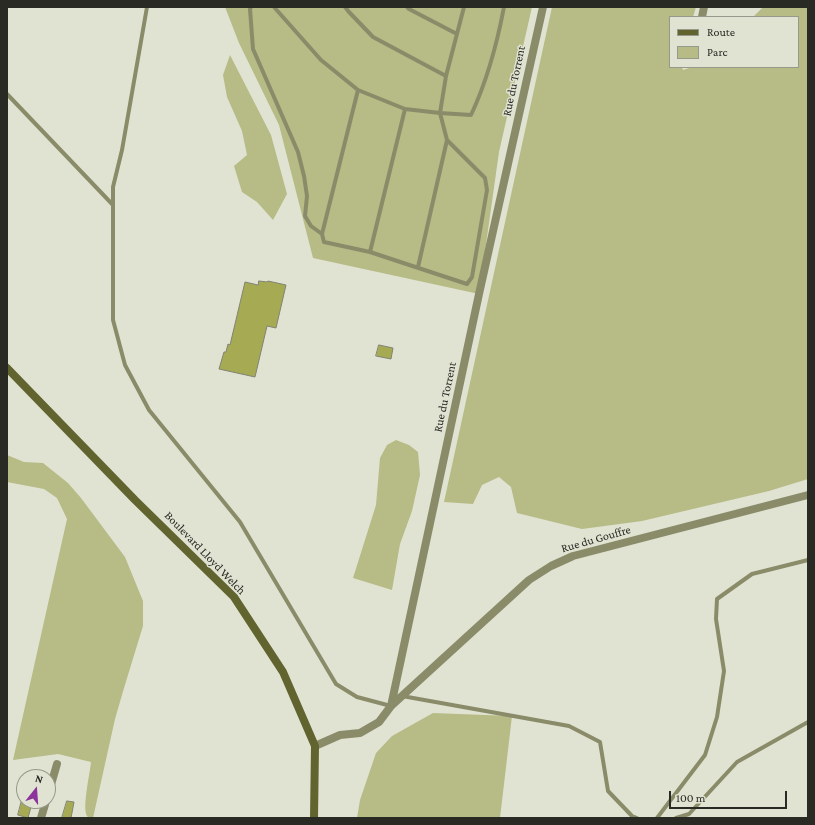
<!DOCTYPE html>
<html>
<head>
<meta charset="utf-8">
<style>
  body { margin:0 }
  #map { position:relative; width:815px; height:825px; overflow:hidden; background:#e1e3d2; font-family:"Crimson Pro",serif }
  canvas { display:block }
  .frame { position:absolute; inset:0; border:8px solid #292a24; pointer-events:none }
  .legend { position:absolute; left:669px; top:16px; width:130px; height:52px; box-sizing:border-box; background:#e1e3d2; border:1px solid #97998c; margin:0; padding:5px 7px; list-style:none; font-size:12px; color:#292a24 }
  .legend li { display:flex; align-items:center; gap:8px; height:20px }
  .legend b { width:20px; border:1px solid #97998c }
  .north { position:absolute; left:16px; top:769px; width:40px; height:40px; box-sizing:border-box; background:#e1e3d2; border:1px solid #97998c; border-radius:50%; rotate:17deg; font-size:11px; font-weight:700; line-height:16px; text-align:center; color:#292a24 }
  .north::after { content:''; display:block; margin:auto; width:14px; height:18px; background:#8d339e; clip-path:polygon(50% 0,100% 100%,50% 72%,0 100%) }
  .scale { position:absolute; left:669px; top:791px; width:118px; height:18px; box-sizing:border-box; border:2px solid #292a24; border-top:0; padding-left:5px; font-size:12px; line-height:14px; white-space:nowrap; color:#292a24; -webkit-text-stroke:3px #e1e3d2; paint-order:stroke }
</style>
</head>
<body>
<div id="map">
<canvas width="815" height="825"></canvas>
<div class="frame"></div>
<ul class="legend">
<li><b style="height:5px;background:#61642e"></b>Route</li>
<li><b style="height:11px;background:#b7bb85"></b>Parc</li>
</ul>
<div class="north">N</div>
<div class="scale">100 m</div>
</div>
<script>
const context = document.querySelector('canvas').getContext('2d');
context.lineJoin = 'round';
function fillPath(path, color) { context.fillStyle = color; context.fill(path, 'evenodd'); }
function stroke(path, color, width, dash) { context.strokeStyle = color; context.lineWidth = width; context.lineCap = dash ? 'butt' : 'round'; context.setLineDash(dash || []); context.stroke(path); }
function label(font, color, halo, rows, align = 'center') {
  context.font = font + ' "Crimson Pro",serif'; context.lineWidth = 3; context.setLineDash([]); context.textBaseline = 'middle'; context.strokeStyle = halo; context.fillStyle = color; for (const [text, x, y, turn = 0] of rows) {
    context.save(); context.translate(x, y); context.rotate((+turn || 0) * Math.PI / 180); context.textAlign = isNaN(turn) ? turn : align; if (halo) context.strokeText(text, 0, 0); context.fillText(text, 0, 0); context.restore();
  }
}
fillPath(new Path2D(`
  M225,7H532L499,152L479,294L313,258L279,125L239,43Z
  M552,7H696L693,17H670V67H682L683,70L692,67H798V17H753L763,7H808V479L769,491L642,521L582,529L517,513L511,487L499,477L482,485L473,504L444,502Z
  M230,55L271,135L287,194L273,220L257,202L242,192L234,166L247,155L242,131L227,97L223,75Z
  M396,440L409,445L418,452L420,475L412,511L400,544L392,590L353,578L376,505L380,458L387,445Z
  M7,455L24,462L43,463L68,483L81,498L125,557L143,601V626L124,688L115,719L93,818C91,818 89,819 87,816C82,808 90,773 91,762L58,754L13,760L67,519L57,498L44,489L7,482Z
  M433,713L512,716L500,818H357L360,800L376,753L392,736Z`), '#b7bb85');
const building = new Path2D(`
  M259,281L267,282L268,281L286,285L276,328L267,326L255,377L219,369L224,352H226L228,344L230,345L245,282L258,285Z
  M379,345L393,348L391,359L376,356Z
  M22,800L32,803L28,818L18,815Z
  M67,801L74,802L71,818H62Z`);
fillPath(building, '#a6aa52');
stroke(building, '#818374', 1);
stroke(new Path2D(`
  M147,7L122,150L113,187V320L125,365L149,410L240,522L336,684L357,697L391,706
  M251,7L250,9L253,49L298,152L304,176L307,196L305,216L311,226L322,234
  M274,7L321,60L358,90L405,109L440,113L471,115C487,81 497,44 504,7
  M345,7L349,12L373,37L446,76
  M407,7L409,9L457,34
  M358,90L322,234L324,242L370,252L467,284L472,277L487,190L485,178L447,140
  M7,94L113,205
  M370,252L405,109
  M418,267L447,140L440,113L446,76L464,7
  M402,696L569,726L600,742L608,791L632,816L637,818
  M657,818L705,755L717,717L724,671L716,619L717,599L752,574L808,560
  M676,818L689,814L737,762L808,722`), '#8a8c69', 4);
stroke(new Path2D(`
  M702,17L704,7
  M391,706L529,580L551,566L573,556L808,495
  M315,746L340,735L360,733L379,722L391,706L479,294L543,7
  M48,795L57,764
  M41,818L46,801`), '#8a8c69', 8);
stroke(new Path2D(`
  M7,368L135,500L234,597L283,672L315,746L314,818`), '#61642e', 8);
label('12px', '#292a24', '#e1e3d2', [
  ["Rue du Torrent",514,81,-78],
  ["Rue du Torrent",445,397,-78],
  ["Rue du Gouffre",596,539,-16],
  ["Boulevard Lloyd Welch",205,553,46]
]);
</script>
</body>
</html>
